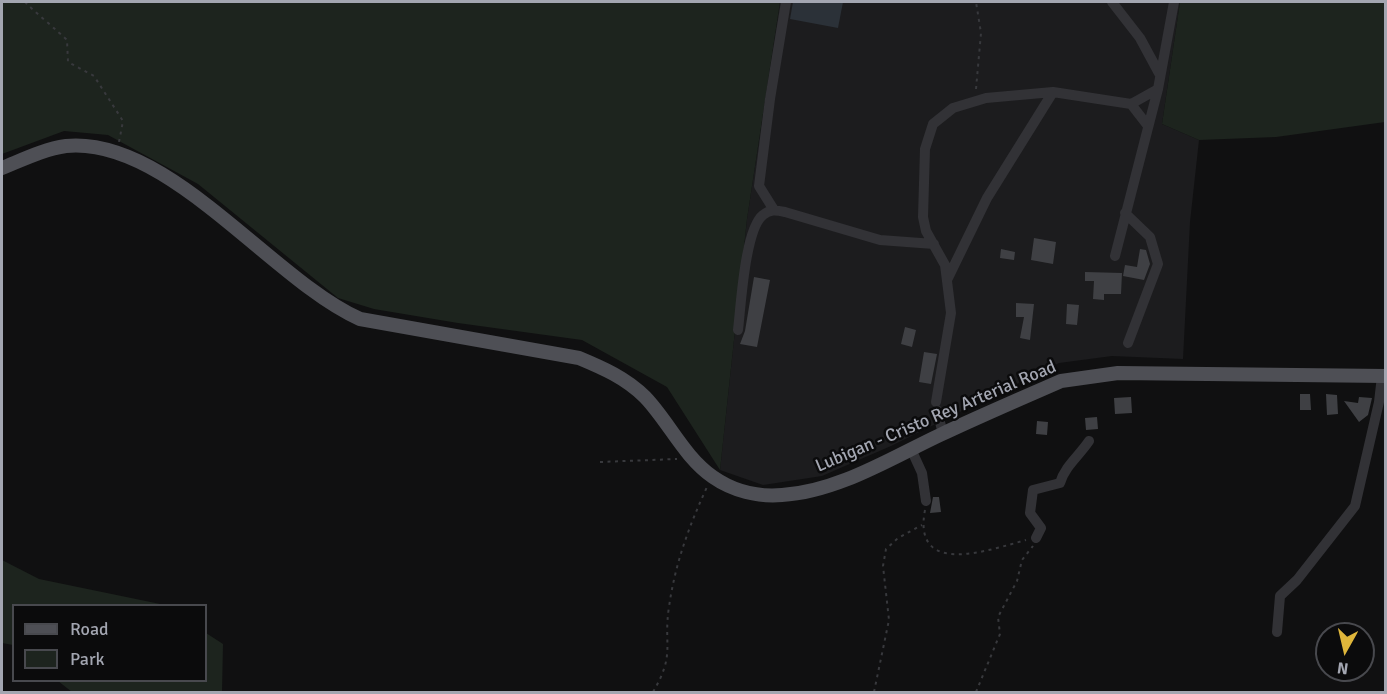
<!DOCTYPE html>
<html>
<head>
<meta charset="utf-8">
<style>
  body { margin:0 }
  #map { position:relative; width:1387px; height:694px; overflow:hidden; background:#101011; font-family:Signika,sans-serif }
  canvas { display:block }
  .frame { position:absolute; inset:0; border:3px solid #a3a6b1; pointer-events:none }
  .legend { position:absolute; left:12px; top:604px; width:195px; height:78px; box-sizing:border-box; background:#0b0b0c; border:2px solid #48494e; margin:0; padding:8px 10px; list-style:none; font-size:18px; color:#a3a6b1 }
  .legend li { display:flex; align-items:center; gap:12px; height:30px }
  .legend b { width:30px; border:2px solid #48494e }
  .north { position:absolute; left:1315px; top:622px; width:60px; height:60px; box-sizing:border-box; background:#0b0b0c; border:2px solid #48494e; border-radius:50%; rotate:188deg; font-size:16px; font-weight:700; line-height:24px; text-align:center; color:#a3a6b1 }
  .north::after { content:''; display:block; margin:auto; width:21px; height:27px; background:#dfb63b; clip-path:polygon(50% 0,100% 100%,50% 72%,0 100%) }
</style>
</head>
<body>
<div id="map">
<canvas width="1387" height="694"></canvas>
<div class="frame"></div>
<ul class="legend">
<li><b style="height:8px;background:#4e4f55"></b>Road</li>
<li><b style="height:16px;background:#1d241e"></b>Park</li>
</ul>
<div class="north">N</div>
</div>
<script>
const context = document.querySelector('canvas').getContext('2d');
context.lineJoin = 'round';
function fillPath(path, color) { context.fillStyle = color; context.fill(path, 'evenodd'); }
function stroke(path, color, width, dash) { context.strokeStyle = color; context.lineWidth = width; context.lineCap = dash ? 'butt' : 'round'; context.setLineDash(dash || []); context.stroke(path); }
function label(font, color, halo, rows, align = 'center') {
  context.font = font + ' Signika,sans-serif'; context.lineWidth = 5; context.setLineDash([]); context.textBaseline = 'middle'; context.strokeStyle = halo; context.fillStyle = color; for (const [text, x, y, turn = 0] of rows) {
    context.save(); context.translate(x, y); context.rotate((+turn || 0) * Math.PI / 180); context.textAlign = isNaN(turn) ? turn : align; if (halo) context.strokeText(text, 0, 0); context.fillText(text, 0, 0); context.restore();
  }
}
fillPath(new Path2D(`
  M780,2H1180L1162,124L1199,140L1190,222L1183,359L1112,356L1059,363L891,446L822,476L763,485L720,470L747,219Z`), '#1c1c1e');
fillPath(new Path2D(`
  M2,2H780L747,219L720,470L667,387L582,340L458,323L374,309L338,298L198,184L108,135L64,131L2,154Z
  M1180,2H1385V122L1276,137L1199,140L1162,124Z
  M2,560L39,579L165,605L14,606L13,645L2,643Z
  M206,633L223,644L222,692H72L58,681L206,680Z`), '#1d241e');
fillPath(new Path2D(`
  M793,2H843L838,28L790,19Z`), '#2b3138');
fillPath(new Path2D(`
  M1034,238L1056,242L1053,264L1031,260Z
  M1001,249L1015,252L1014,260L1000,258Z
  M1140,249L1146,250L1150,264L1144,280L1123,276L1125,265L1137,267Z
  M1085,272L1122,273L1121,294H1104V300L1093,299L1094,281H1085Z
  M754,277L770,280L757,347L740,344L745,331Z
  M1016,303L1034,304L1030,340L1020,338L1024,317H1016Z
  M1067,304L1079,305L1077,325L1066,324Z
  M905,327L916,330L912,347L901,344Z
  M924,352L937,354L931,384L919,382Z
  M1300,394H1310L1311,410H1300Z
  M1326,394L1337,395L1338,414L1327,415Z
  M1131,397L1132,413L1115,414L1114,398Z
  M1359,397L1372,398L1368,415L1359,422L1344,401L1358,403Z
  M1097,417L1098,429L1086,430L1085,418Z
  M1037,421L1048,422L1047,435L1036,434Z
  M933,497H939L941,512L930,513Z`), '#3f4044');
stroke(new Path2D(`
  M25,2C26,4 61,34 67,40L68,62L94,76L123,121L119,142
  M976,89L981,33L976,2
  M600,462L677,459
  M925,510C912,578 989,550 1026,540
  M653,692C676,653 663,646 669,607C675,564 689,526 707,487
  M874,692L889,620L883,566L886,549L898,538L922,525
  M976,692L1000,634L998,617L1017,581L1022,560L1033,546`), '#38393d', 2, [3, 4.5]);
stroke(new Path2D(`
  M1112,2L1140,38L1160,75
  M1131,104L1148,126
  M774,210L759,186L770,99L786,2
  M1125,213L1150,237L1158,264L1128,343
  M1115,256L1158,89L1174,2
  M948,278L987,198L1053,92
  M738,330C741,305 745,229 763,215C770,209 776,210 785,212L880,240L934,244
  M936,402L951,313L945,265L926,231L923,217L925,149L933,124L953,108L986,98L1053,92L1131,104L1158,89
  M937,410L943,434
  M911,449L922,473L926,501
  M1036,538L1041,528L1030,513L1033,490L1060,483C1065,466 1079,456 1089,441
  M1277,632L1280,596L1297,580L1355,506L1379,402L1382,376`), '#323236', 10);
stroke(new Path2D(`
  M2,168C22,160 44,149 66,146C168,136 272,280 360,319L579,358C603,368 626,378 645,397C669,422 684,457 713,477C733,491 758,497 782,495C837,492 891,458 940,435C980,416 1020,399 1061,381L1118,373L1386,376`), '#4e4f55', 14);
label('18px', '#a3a6b1', '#0b0b0c', [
  ["Lubigan - Cristo Rey Arterial Road",936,417,-23]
]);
</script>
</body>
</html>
